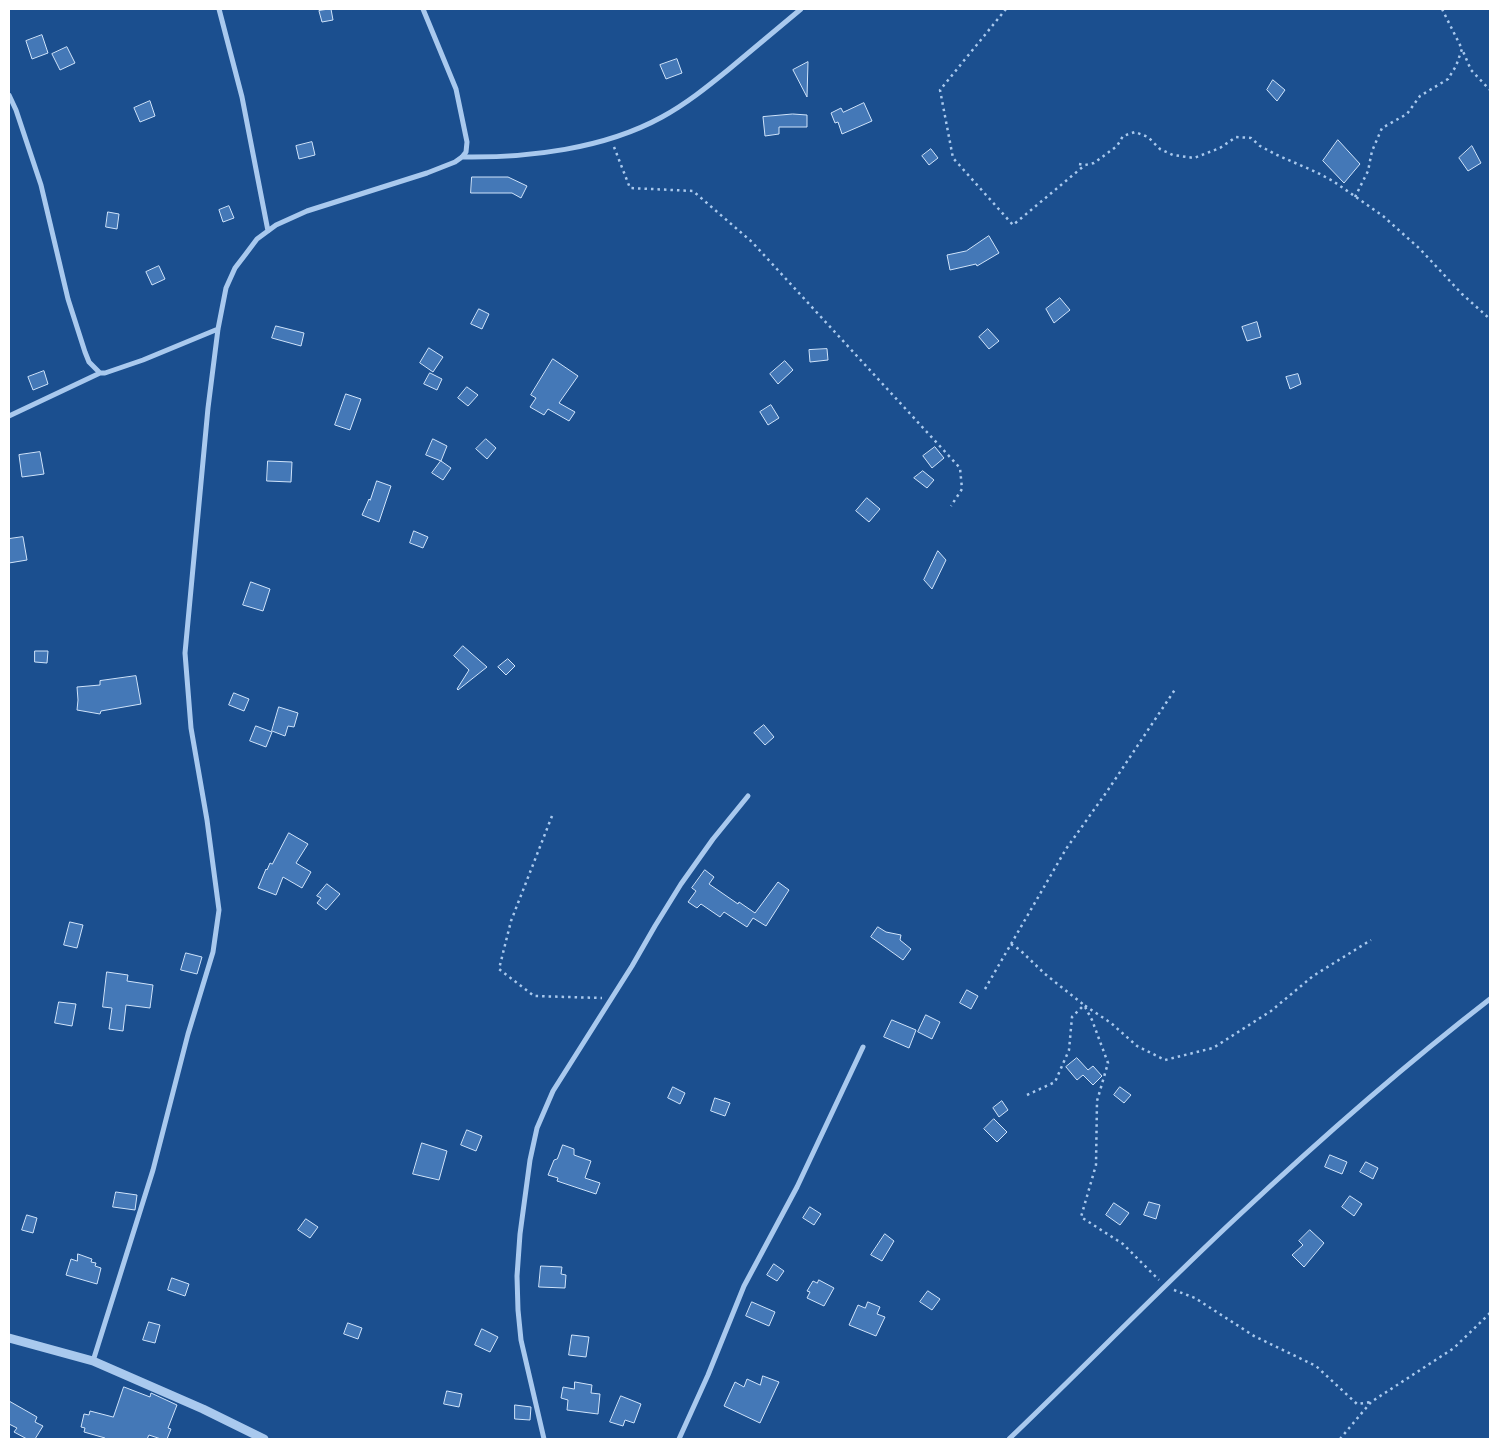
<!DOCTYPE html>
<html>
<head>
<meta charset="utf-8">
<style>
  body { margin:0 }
  #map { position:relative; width:1499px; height:1448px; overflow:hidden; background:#1b4f8f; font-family:"PT Sans",sans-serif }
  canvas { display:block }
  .frame { position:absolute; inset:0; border:10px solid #fff; pointer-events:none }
</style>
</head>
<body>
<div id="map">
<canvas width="1499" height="1448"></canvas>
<div class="frame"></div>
</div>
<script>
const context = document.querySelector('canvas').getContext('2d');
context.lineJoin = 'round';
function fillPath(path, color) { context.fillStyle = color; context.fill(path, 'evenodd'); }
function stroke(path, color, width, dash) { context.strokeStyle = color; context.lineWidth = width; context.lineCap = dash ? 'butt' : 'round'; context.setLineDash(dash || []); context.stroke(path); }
const building = new Path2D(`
  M331,9L333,20L322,22L319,11Z
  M42,35L48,53L32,59L26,41Z
  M67,47L75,63L60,70L52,54Z
  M677,59L682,73L666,79L660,65Z
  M808,62L807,97L793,70Z
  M1273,80L1285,90L1277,101L1267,90Z
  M150,101L155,116L140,122L134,108Z
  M864,103L872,121L842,134L838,122L835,123L831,113L841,108L843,112Z
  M793,114L807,115V127H779V134L765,136L763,117Z
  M1338,140L1360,164L1344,183L1323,161Z
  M312,142L315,155L299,159L296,146Z
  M1472,146L1481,163L1468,171L1459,158Z
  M931,149L938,158L929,165L922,156Z
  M472,177H508L527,186L521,198L512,193H471Z
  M229,206L234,218L223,222L219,210Z
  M108,212L119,214L117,229L106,227Z
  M989,236L999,253L977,266L976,264L950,270L947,255L966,251Z
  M159,266L165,279L152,285L146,272Z
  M1060,298L1070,310L1054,323L1046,309Z
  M479,309L489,314L482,329L471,324Z
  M1257,322L1261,337L1247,341L1242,327Z
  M276,326L304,333L301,346L272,338Z
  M988,329L999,341L989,349L979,337Z
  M429,348L443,357L433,372L420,363Z
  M827,349L828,360L810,362L809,350Z
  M553,359L578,376L559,403L575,412L569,421L548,409L544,415L530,407L536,398L531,395Z
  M785,361L793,370L778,384L770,374Z
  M44,371L48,384L33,390L28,377Z
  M430,373L442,379L437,390L424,384Z
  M1298,374L1301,384L1290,389L1286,377Z
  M467,387L478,395L468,406L458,398Z
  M346,394L361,399L350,430L335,425Z
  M771,405L779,418L768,425L760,412Z
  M433,439L447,446L441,461L426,455Z
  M486,439L496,448L487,459L476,449Z
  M935,447L944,458L932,468L923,456Z
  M40,452L44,474L22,477L19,455Z
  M268,461L292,462L291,482L267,481Z
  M441,461L451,468L443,480L432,473Z
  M923,471L934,480L927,488L914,478Z
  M377,481L391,486L379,522L362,515L369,499L370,500Z
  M867,498L880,509L869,522L856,511Z
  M414,531L428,537L423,548L410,543Z
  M23,537L27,560L9,563V539Z
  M938,551L946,560L932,589L924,580Z
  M251,582L270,589L263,611L243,605Z
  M463,646L487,667L458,690L457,689L469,670L454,656Z
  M35,651H48L47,663L35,662Z
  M508,659L515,666L506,675L498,667Z
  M136,676L141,704L101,711L100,714L77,710L78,700L77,687L100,685V681Z
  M234,693L249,699L244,711L229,705Z
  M279,707L298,713L294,727L288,726L285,736L272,731Z
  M764,725L774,737L765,745L754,733Z
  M256,726L272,732L266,747L250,741Z
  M289,833L308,844L296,863L311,872L302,888L283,877L276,895L258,888L266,869L267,870L270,863L272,864Z
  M705,870L714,877L709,884L738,904L739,902L755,913L778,882L789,890L766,926L753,918L747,927L724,912L720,917L701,904L697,908L688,902L696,891L692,888Z
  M327,884L340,894L326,910L317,903L321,898L317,896Z
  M70,922L83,925L77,948L64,945Z
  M878,927L886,932L901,935L900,940L911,949L903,960L871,937Z
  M186,953L202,957L197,974L181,970Z
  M107,972L128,975L127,981L153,985L150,1008L126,1005L123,1031L109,1029L112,1008L103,1007Z
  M967,990L978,996L971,1009L960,1003Z
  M59,1002L76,1004L72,1026L55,1023Z
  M926,1015L940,1022L932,1039L918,1032Z
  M892,1020L916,1030L909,1048L884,1037Z
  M1077,1058L1088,1070L1093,1066L1102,1076L1093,1085L1083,1075L1077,1080L1066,1067Z
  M673,1087L685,1093L680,1104L668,1098Z
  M1120,1087L1131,1095L1124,1103L1114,1095Z
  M715,1098L730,1103L725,1116L711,1111Z
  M1002,1101L1008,1110L999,1117L993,1108Z
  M994,1119L1007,1132L997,1142L984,1129Z
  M467,1130L482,1136L476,1151L461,1145Z
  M422,1143L447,1151L439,1180L413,1174Z
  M563,1145L574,1149V1155L591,1161L585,1178L600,1183L596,1194L557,1181L558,1178L548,1175L554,1160L557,1159Z
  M1330,1155L1347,1162L1342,1174L1325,1167Z
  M1366,1162L1378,1168L1373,1179L1360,1172Z
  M116,1192L137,1195L135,1210L113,1207Z
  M1350,1196L1362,1204L1354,1216L1342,1207Z
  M1149,1202L1160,1205L1156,1219L1144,1215Z
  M1114,1203L1129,1213L1120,1225L1106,1215Z
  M810,1207L821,1214L814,1225L803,1218Z
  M27,1215L37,1218L33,1233L22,1230Z
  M306,1219L318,1227L310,1238L298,1230Z
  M1310,1230L1324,1243L1304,1267L1292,1255L1303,1245L1299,1241Z
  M885,1234L894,1241L882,1261L871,1255Z
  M78,1254L92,1259L91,1262L96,1263L95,1266L101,1268L97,1284L66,1275L71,1259L77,1261Z
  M774,1264L784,1271L777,1281L767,1275Z
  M541,1266L562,1267L561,1274L566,1275L565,1288L539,1287Z
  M172,1278L189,1284L185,1296L168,1290Z
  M819,1280L834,1288L824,1306L807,1298L810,1292L807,1291L813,1281L817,1283Z
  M928,1291L940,1299L932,1310L920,1302Z
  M752,1302L775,1312L769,1326L746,1316Z
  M868,1302L880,1307L877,1314L885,1317L876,1336L849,1325L858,1305L865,1308Z
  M149,1322L160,1325L155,1343L143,1340Z
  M348,1323L362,1328L358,1339L344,1334Z
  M482,1329L498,1337L490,1352L475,1345Z
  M572,1335L589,1337L586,1357L569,1355Z
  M763,1376L779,1382L760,1423L724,1406L735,1382L744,1387L747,1379L760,1385Z
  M575,1382L592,1385L591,1393L600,1394L598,1414L567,1410L568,1400L561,1398L563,1387L574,1389Z
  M124,1387L150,1397L151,1393L177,1405L168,1428L171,1429L167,1439H161L149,1435L147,1439H105V1438L84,1432L85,1428L81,1427L84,1414L89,1415L90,1411L113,1417Z
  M447,1391L462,1394L459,1407L444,1404Z
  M621,1396L641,1404L634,1423L625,1420L623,1426L610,1422Z
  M9,1401L37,1417L35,1422L43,1426L35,1439H27L14,1432L17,1428L9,1424Z
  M515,1405L531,1407L530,1420L515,1419Z`);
fillPath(building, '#4478b7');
stroke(building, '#cfe3fa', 1);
stroke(new Path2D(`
  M1006,9L940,90L953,158L1013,225L1085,165
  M1442,9L1462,49
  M614,147L630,188L693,191L752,242L960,468L962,489L951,506
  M1079,164L1085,165L1094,163L1117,146L1123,136L1135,132L1148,137L1160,149L1173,155L1194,158L1220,148L1236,137L1251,138L1260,146L1277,155L1316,172L1333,181L1383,216L1420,249L1462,294L1490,319
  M1355,197L1368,171L1372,151L1382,128L1407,114L1420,96L1448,79L1456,66L1462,49L1471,70L1490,90
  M552,816L511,921L499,969L534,996L602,998
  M1011,944L1020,950L1045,974L1084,1005L1092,1020L1108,1063L1097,1101L1096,1165L1081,1217L1123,1244L1159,1280
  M985,989L1066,849L1108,790L1176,688
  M1027,1095L1055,1082L1069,1050L1072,1017L1084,1005L1111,1023L1137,1046L1165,1060L1213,1048L1271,1011L1313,976L1371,940
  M1174,1290L1195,1298L1254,1336L1316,1366L1357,1404L1371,1402
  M1340,1439L1371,1402L1454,1348L1490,1313`), '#a9c9ee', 2.5, [2.5, 4]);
stroke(new Path2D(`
  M219,9L242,97L268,231
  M9,95L16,110L41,185L68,299L85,352L89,362L100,373H105L143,360L218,329
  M462,157C528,158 604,149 662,117C686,104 707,87 728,70C752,50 777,29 801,9
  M9,416L100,373
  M93,1361L153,1170L188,1034L213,952L219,910L207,820L191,728L185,653L208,408L218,329L226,288L235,268L245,255L257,239L276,225L307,211L427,173L455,162L462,157L466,152L467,142L456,89L423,9
  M544,1439L521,1340L518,1310L517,1276L520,1234L530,1160L537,1128L553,1091L632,966L655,926L681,884L713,839L748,796
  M679,1439L708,1375L744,1286L797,1187L863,1047
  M1009,1439C1085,1366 1159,1290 1236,1218C1318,1141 1402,1067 1490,999`), '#a9c9ee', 5);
stroke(new Path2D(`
  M9,1338L93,1361L203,1409L264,1439`), '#a9c9ee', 9);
</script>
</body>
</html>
